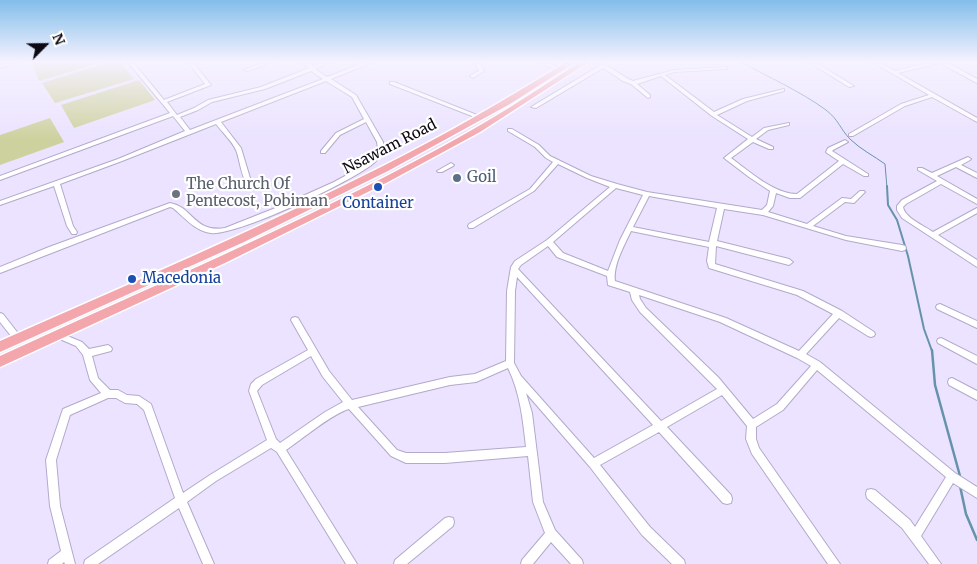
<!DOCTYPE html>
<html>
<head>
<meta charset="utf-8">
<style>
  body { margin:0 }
  #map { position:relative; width:977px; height:564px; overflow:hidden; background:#ebe3ff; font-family:Merriweather,serif }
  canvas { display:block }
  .north { position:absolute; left:20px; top:20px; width:50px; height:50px; -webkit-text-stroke:4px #fff; paint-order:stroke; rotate:67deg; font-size:14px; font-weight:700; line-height:20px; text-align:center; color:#0d0914 }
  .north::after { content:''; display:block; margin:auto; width:18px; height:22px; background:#0d0914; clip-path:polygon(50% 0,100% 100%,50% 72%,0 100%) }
</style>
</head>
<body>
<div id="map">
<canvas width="977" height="564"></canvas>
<div class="north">N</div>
</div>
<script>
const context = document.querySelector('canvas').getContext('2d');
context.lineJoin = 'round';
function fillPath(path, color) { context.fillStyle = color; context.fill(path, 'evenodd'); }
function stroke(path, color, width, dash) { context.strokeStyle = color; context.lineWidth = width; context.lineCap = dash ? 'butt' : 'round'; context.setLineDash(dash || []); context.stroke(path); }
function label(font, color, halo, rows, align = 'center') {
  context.font = font + ' Merriweather,serif'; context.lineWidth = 4.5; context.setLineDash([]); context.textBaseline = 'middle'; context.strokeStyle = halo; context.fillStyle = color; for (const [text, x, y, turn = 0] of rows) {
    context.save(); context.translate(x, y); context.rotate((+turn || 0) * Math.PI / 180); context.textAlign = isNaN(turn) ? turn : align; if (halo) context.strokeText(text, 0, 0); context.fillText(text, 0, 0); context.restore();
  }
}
fillPath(new Path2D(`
  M39,61H106L39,81L32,63Z
  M113,61H120L134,79L55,103L42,83Z
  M139,80L155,100L74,128L61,105Z
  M50,118L64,142L0,165V135Z`), '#cdd19d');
stroke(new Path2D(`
  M739,61C768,77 800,91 826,110C839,120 840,129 850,139C860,149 874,156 885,164L887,188`), '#6692ab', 1);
stroke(new Path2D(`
  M887,186L888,205L897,220L908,256L924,329L932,351`), '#6692ab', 2);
stroke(new Path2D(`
  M932,350L935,385L960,476
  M960,486L966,514L977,540`), '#6692ab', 2.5);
const minor = new Path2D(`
  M12,61H20L0,68V65Z
  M127,61H132L164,100L205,84L187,61H192L211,85L167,102L177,115L194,108L208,100L261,87L309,68L302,61H307L313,66L325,61H333L315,69L327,77L368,61H376L331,79L356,95L383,142L384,149C382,153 379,158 375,162C356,180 234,237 211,233C195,231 184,217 173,208L170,207L0,273V267L49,247L170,203C193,207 194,233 225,228L283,205L334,182L356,170L372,159L378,149L377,142L366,122L340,135L325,153H321V151L336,133L364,119L352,97L326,81L221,122L241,148L250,178L256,188L255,189L253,190C241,182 241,163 236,150C232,141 222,132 216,124L122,161L60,184L73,226L77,232L76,234H72L67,226L54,186L0,205V201L118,159L185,131L173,116L0,180V176L170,113ZM311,71L323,79L190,130L180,117L198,110L212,102L265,89Z
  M267,61H275L248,71L244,70Z
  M474,61H479L484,71L473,78L470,76L471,75L479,71Z
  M538,61H545L562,70L558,71Z
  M807,61H813L854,86L849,87Z
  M871,61H877L895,71L935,61H945L977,79V83L975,82L940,63L898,73L977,118V122L932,97L905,106L853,136H849V134L901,104L929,95Z
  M599,64C611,65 622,77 633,81L674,70L727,67V69H725L674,72L665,75L714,112L743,99L784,89V91L747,101L717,115L752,137L764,128L789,123V125L768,130L756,139L773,147V149H769L753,142L731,158C749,171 774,194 797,194L839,161L827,153L826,152L828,148L843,141L845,140L848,142L833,150L832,151L868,174V176H864L843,164L800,198H790L776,193L773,206L768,212L807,224L842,198L851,199L860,191H864L865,192L854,203L845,202L813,226L846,236L902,245L905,246L906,248L905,250L902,251L846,240L763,215L724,209L717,241L789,259L793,262L789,265L716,246L715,264L803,291L842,311L874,332L875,334L874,336L871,337L868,336L839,318L806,354L820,362L955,473L977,487V498L953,483L921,536L941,564H929L902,528L867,498L866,494L867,490L871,489L875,490L910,520L915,527L946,477L817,370L783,410L756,427V439L759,448L840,564H828L752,454L746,439L747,426L722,395L667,427L731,495L732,499L731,503L727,504L723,503L659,432L600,465L650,527L684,560L685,564H672L642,535L590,467L526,393L532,413L543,502L555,530L582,560L583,564H571L551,542L533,564H521L522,560L545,533L533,502L528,456L445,463H406L391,456L349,409C333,413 301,440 286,450L357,564H346L277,452L271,448L216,481L187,502L214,564H203L179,508L98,564H84L85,560L175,498L144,410L137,404L125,403L116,398H108L70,415L56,460L60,506L75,564H65L64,562L62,564H48L49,560L61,551L50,506L46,460L63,409L101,393L90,380L83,355L76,346L62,340L61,338L62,336L65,335L82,342L89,349L108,345L111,347L112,349L111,351L92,356L98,378L110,390H118L127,395L139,396L151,404L183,493L210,475L267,440L249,391L251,384L256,379L308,350L291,320L292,318L295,317L298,318L329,371L352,400L450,377L475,374L506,361L507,291L511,267L515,261L547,240L610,187L587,178L558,164L534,191L473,228H469L468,226L469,224L530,189L553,162L546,158L535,147L508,131V129H512L539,145L550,156L591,176L617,184L647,192L762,210L767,205L770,191L749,177L724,158L748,139L712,116L661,76L637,84L650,95V97L648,98L631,84L623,81L603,68L536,108L531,107L599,66ZM616,188L643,195L620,240L608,271L563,253L553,242ZM649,196L717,208L709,242L633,227ZM631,231L709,247L707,261L709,268L797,295L833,314L799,351L726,318L615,281C613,265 624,246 631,231ZM548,246L557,257L607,276L608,285L630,292L632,300L640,312L717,389L661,421L518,269L521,265ZM517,277L653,425L594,458L521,376L514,363L515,291ZM639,295L720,322L797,358L811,366L777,404L753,419L718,377L646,308L640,299ZM311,356L323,377L343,402L325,412L280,443L276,439L257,391L262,385ZM508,368C520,392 523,420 526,447L445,453H406L397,450L358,407L450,385L476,382Z
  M390,82H394L482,117L481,118H477L390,84Z
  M968,157L971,159L970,160L961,165L977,173V178L956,167L937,176L977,199V204L941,184L906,204L903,207C905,218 923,225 933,232L977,208V213L938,235L977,260V267L902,218L897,210V206L902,200L937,181L918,170V168H922L932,173Z
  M451,163L454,165L453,166L442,172H438L437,171Z
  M940,304L977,321V328L937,309L936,307L937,305Z
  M0,313L3,314L17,332L18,334L17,336L14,337L11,336L0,322Z
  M941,338L977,356V364L938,343L937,341L938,339Z
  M952,378L977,391V400L949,385L948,382L949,379Z
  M449,517L453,518L454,522L453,526L407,564H394L395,560L445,518Z`);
const highway = new Path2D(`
  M568,61H577L510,104L388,171L244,242L0,352V341C127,285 256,230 381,167C445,135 507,99 568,61Z
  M581,61H590L480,132L388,182L225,263L0,367V356C146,289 295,226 436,150C486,123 534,93 581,61Z`);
stroke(minor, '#b3a9ca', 2);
stroke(highway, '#fff', 3);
fillPath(minor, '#fff');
fillPath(highway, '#f3a7ad');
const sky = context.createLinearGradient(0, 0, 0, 140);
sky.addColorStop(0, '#83beea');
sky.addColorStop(0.44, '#f6f2ff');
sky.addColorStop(1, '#f6f2ff00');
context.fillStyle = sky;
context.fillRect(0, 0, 977, 140);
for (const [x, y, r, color] of [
  [457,178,5,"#5c6f8a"],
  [378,187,5,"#1a4fb4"],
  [176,194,5,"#6b7280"],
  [132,279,5,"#1a4fb4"]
]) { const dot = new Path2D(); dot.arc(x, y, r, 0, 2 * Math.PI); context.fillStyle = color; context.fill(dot); stroke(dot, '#fff', 2); }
label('15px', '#0d0914', '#fff', [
  ["Nsawam Road",390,147,-27]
]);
label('15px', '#4e5e75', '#fff', [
  ["Goil",467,178]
], 'left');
label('15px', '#5b616d', '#fff', [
  ["The Church Of",186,185],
  ["Pentecost, Pobiman",186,202]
], 'left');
label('15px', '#164399', '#fff', [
  ["Container",378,204],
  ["Macedonia",142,279,"left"]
]);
</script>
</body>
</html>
